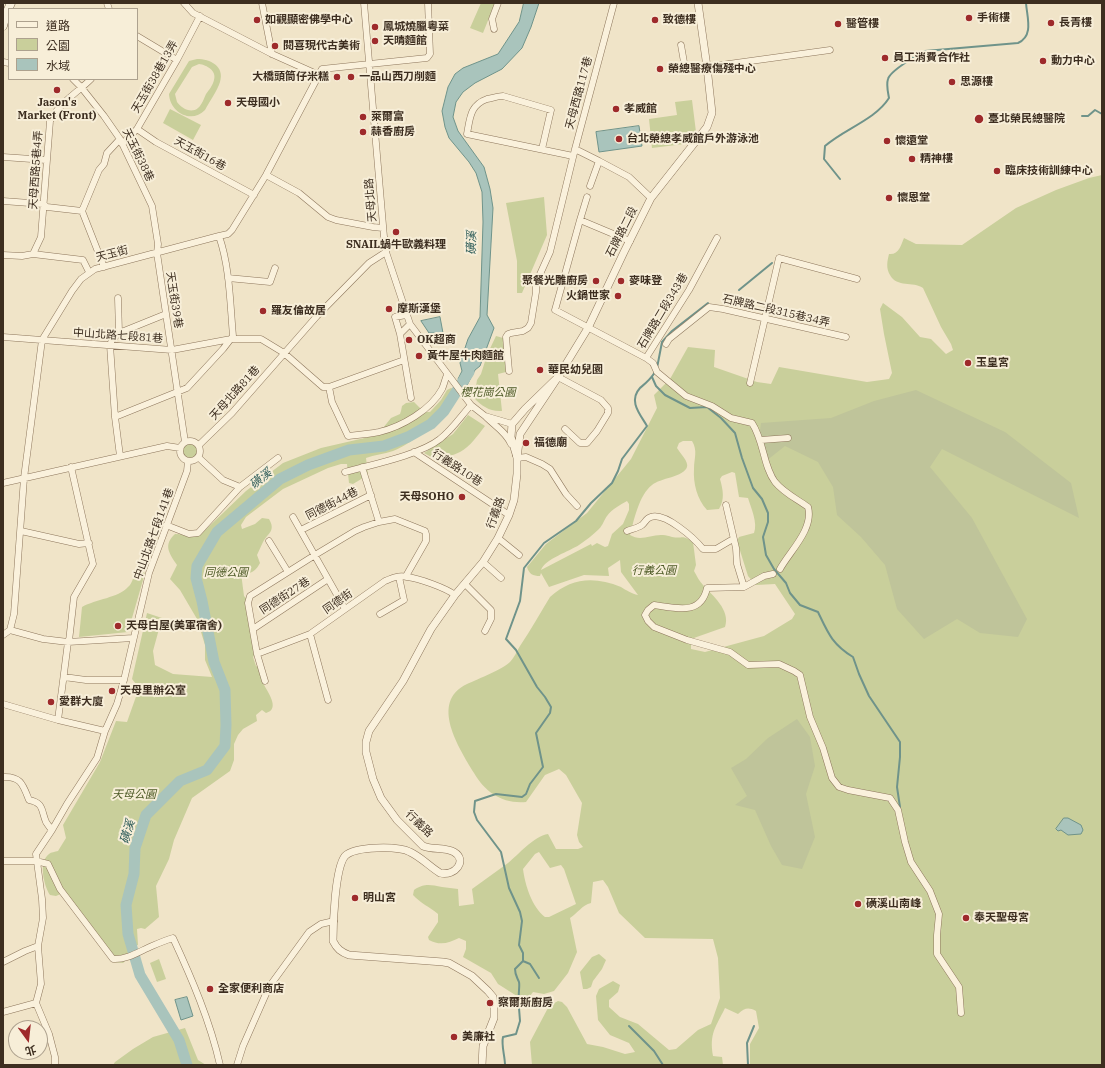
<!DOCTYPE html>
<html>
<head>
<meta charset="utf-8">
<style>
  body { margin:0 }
  #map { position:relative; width:1105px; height:1068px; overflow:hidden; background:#f0e4c8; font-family:"IBM Plex Serif","Noto Sans TC",serif }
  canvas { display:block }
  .frame { position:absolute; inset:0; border:4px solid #3d2e20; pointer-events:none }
  .legend { position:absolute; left:8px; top:8px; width:130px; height:72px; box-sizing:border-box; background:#f7eed8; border:1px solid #ada18e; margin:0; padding:5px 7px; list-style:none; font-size:12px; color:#3d2e20 }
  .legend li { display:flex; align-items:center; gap:8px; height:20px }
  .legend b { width:20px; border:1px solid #ada18e }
  .north { position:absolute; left:8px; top:1020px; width:40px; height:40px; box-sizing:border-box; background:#f7eed8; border:1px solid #ada18e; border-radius:50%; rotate:165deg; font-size:11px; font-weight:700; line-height:16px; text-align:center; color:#3d2e20 }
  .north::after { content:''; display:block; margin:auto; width:14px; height:18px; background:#9e2a2b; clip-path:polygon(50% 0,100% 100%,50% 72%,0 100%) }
</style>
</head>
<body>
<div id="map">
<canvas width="1105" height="1068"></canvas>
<div class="frame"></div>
<ul class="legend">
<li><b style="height:5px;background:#faf1dc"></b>道路</li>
<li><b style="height:11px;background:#c9cf9b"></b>公園</li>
<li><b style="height:11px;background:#a9c4bc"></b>水域</li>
</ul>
<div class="north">北</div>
</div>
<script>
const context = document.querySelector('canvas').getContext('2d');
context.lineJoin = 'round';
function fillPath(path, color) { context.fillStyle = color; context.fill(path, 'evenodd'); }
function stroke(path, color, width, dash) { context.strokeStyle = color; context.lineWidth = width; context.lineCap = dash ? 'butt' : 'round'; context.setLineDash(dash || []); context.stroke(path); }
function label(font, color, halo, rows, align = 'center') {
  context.font = font + ' "IBM Plex Serif","Noto Sans TC",serif'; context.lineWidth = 4; context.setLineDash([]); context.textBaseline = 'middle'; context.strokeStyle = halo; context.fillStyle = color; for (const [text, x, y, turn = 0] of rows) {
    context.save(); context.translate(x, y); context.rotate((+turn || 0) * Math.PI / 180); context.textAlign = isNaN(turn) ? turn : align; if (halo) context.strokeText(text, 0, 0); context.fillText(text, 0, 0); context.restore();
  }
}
fillPath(new Path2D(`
  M481,3H495L483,33L470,28Z
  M197,59C210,59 225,66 220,82C217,91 210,101 205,110C192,124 170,113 169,94L189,61ZM199,64C207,65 217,71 214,80C213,85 209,90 206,94C204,98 202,105 198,108C191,114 181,108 177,102L175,94L192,67Z
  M692,100L696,132L683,133L684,144L652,148L649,119L677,115L675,102Z
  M170,109L201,125L193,140L163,123Z
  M1102,175V1065H750V1044L759,1028L756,1011C748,1007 745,1008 738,1014L725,1008C716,1027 709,1033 713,1056L722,1057L723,1065H532L530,1042L549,1006L558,1001L562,1002L567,1007L587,1044L603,1047L625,1054L635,1052L629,1043L610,1035L598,1020L596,996L599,989L613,981L620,985L618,992L609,1000V1007L620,1017L638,1024L669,1050L676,1049L698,1030L711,1024L720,998L718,958L713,939L645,938L619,913L608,887L603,880L593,882L591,903C582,905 578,913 570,918L577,952L568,973L554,991L544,994L533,992L527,1000L520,998L498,984L491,973L463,957L466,949V941L459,938C449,943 440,946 429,940L428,937L438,922V914C430,907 420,903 413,895L414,890C425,883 430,885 442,887C447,888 453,888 458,889L459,906L474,904L472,889C484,880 496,872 508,863C518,855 534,836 548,834L556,849H578L583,847L579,842L577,835L582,803L566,775L559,769L545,775L526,802C502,804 485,792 474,773C459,748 429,702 467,684C478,679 503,669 510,662C514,658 517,651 520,646C531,630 540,613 550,597C571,578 594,576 621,587C626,590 632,594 638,595L621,572L620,560L608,568L609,576L584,575L549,587L541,573L540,576C533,576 529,574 527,567L546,544L587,513L631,459L657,408L654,395L670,379L688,347L715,350L714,367L757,382L771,384L779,367L867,382L889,379L892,373L884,334L880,309L883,303L902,317L920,337L931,339L946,354L953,350L951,344L941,327L923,288C913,281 897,288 890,275C886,268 887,262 889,254C899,255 901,245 904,238L916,244L962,245L1016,208L1056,190L1089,178ZM683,441H692C698,451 694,458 694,469C693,483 697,499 707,510L719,509C725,499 723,490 720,479L722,476L732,472L735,473L739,497L748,498C751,508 758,523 754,533L739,537L737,541L748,576L756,585L775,584L795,614L792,619L764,636L705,652L691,649V639L725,627C731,610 712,595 703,585C699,581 697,576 694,571L696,565L693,542C681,534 684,539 672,537C669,536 666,535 663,535C651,534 641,542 630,535C634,520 639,495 652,485C660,478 684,477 687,467C689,462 680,453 677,448L679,443ZM627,501L629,504V510L623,524L612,534L608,546L605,547L597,543L592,546L591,544L541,570C545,559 570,551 579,545C586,540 593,535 599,529C603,525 604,520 607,516C612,509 620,505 627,501ZM539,852L550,868L561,865L564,869L576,904L549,917H545C532,907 525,885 523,869L535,854Z
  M544,197L547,235L522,293H517V261L506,203Z
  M496,336L503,338L506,372L498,374L502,411C490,412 482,406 474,398L477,380L481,374L487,355Z
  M451,388L454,389L459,397C445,417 415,442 393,451C384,454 374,455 366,458L368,475L353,484L349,483L347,464H341L328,468L283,489L246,517L241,525L242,529L255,524L262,518L269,519C276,531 268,533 263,542C261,546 259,551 257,555L260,563C256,571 250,575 241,573L244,596L246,598L254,647V656L253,657L256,666L259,667C260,672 261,678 263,683C267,691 281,709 266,713L262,710L256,715L257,721L243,729L238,735L234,744V760L230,771L192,798L174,840L169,859L156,886L159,917L145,929L141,928L137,929L138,945L130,948L128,958L123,963L113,962L108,952L63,893L56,896L50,895C44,886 38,862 49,854C51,852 55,852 58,851L66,838L63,825L100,762L116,721L127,722L138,691L136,684L132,679L147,613L162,618L153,651L155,665L173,674L212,677L205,660V645L197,619L180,590L170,579L177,565C169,553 163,545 175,534L200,535L246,491L283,463L321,448L369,437L383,428L391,418L400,414L401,411L402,406L406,403L414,402L424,412H430L441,400L447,390Z
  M468,415L485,426C478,435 470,447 460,452C453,456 443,457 435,459L424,453L453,434Z
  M182 451a8 8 0 1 1 16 0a8 8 0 1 1-16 0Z
  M139,571L145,573L128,632L79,637L82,607C96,599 118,598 128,587C132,584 133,578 135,573Z
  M599,954L606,960L602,969L593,981L591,987L587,989H583L580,972L592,957Z
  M159,959L166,979L157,982L150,963Z
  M185,1028L198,1060L206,1065H113L115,1062L133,1049L153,1037Z`), '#c9cf9b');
fillPath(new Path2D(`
  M916,390L1005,432L1071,483L1079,518L942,449L930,467L972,518L1027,619L1018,637L980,633L957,619L924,639L897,609L885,565L861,537L837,515L833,487L818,462L785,446L766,461L758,445L761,423L831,418L874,401Z
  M797,719L810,737L815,766L806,794L815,837L802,869L782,865L771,846L755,810L735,805L747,796L731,768L746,759L768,738Z`), '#bfc49a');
const water = new Path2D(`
  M524,3H539L531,27L522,48L502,69L475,83L463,92L456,102L453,117L458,131L484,167L490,189L493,208L487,315L494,328L480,366L475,370L465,389L458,379L462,371L460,363L468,339L480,317L483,222L482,192L476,173L469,162L449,138L445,127L442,111L448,87L455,74L463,68L498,54L519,22Z
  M639,126L642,146L599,152L596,132Z
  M440,317L443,333H429L421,321Z
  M1064,818H1068L1081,825L1083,830L1081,834L1068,835L1061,830L1058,831L1056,829Z
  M187,997L193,1016L181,1020L175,1000Z`);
fillPath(water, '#a9c4bc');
stroke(water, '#6f938a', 1);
stroke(new Path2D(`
  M1082,116H1088L1095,110L1102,114
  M840,179L824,159L825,146C844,129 875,120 889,98C888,92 886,85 888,79C890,71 917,55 925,51L1018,43C1034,36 1027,17 1026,3
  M739,290L772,263
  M657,368L662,342L672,331L708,303
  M652,377L656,386L665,395L690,408L707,407L721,418L735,433L742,458L753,488L762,499L768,513V522L763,537L766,555L774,569L786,583L790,593L800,605L818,612C828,633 832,644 853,657L859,674L869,696L900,742V757L897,787L900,807
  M523,961L530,964L539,978
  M519,1000C518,994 520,986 519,982C517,977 515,975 515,969L523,961V953L519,945L522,921L520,912L509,888L501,852L477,820L474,812L475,801L496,794L522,797L526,794L530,784L543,767L536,733L550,713L551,707L545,697L537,687L516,650L506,639L520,601L524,568L544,543L576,521L591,503L612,483L618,471L622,459L647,426C640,414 628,401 640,388C646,383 651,379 655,372
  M629,1026L654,1051L663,1065
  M505,1065C505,1056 501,1045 503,1037L516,1034L520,1021L519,1008
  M748,1065L747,1043L754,1026`), '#6f938a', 2);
stroke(new Path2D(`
  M187,1065L179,1040L140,975L128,934L126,905L134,874L135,848L146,815L180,781L207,770L225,746L226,725L225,690L214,662L202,601L196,578L197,566L217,532L280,479L308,465L349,450L384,446L408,437L431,424L444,411L469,372`), '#a9c4bc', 11);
const minor = new Path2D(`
  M107,3L109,9
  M184,3L193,13L272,54L319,75
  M262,3L272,54
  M364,3L384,237L386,252L410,324L471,405L485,416L512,424
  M494,29L492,19L498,3
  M137,36L177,60
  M681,45L685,68L707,67L830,50
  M3,62L9,63
  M73,79L81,87L104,116L120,139L152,206L158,244L157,253L185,442
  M137,129L156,142L254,195
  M122,144L137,129L177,60L200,16
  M542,149L551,110L503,96C498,96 493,98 487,99C470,105 470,118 467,134L573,156
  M575,149L599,161L629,177L651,198
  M3,157L46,160
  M266,175L299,193L328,217L336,220L373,227L383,228
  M590,186L599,161
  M587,197L580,220L630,241
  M3,201L43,204L47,207L82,211
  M82,211L99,170L104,164L107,153L120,139
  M82,211L104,267
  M580,220L555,310L646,358L689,290L717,238
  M33,254L41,237L50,121C59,103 77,93 91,79
  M3,255L22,256L33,254L83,260L89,272
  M228,278L270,282L275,268
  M118,298L119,333
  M410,324L400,334L411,398
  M400,334L395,317L406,315
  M3,337L172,350L231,339H261L284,353L323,387H329L404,360
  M666,344L669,339L709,307L723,309L846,337
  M646,358L653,363L657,372L686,396L712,406L731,418L752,423C764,441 763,466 775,482C784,493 797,499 808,507C814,529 790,551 780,569
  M509,371L506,337L508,334L511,333L523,331L528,328L531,323L536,292V283L550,252L575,149L614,3
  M558,377L601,400L608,408V413L597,431L587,443H580L565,429
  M750,383L779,258L857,279
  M329,387L332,402L348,436C358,435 369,434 379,432C401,427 431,410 442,389C444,385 445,379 447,375
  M115,417L187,388L223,349L233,336C230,303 230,268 219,236
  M486,417C495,426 506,432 511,444
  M761,440L788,438
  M180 451a10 10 0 1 1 20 0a10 10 0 1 1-20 0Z
  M199,445L232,413L317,316L369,263L386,252
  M414,452L509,515
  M120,456L115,417L110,345L112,340L119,333L166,314
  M516,456L517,458L526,457L542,464L550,469L566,494L577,506
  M198,457L223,480L240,487
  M362,467L379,522
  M345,472C370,465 420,455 440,439C452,430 461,416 471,405
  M3,483L167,446L180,448
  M726,505L736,548L737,564L744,587
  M293,517L345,609
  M166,525L189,534L198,533L240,487L278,458
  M301,530L371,495
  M21,531L79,544L89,543
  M627,531C632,529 638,528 642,525C645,523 646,518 651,517C665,512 694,538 703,549H716L733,539
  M498,538L519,555
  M269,541L288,572
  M483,562L501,578
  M773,574L764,576L744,587L707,588C701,616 676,608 654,605L648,610L645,615L648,621L654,627L687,640L730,652L748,665L779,664L794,671L800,675L810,717L823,748L832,778L839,787L848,790L890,798L898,810L905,842L911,862L930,891L939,914L937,935V954L959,987L961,1013
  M465,584L491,610V619L485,631
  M380,614L404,600L399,577
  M253,629L328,579
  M10,630L43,639L68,642L133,638
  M310,634L328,700
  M3,635L10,630L14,614L24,478L42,340L72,291L81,279L95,269L219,236L228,234L232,230L266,175L322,69L427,58L430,54L428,3
  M69,641L74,597L93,564L71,467
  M257,654L248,603L250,596L315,555L355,531L364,527L379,522L395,519L425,531L426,534V541L406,576
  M64,677L86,680H124
  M265,681L257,654L310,634L385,581C392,578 399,575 407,577C418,578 446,588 455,595
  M3,704L58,720L105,731
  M58,720L68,642
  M3,777C21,776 23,785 29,800C44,803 41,810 46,822C48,825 50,828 52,830
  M3,861H36L48,864L60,889L113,959C127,960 140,951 152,946C159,943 166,940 173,938C192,979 210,1021 220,1065
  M3,962L25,951L38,946
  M3,1012L36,1003
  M55,1065V1057L49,1034L36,1003L41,984L38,946L43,918L42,899L36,854L52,830L67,804L97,758L105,731L117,704L124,680L149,573L187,471L188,461
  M237,1065L243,1046L269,987L309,932L321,924L334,921`);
const tertiary = new Path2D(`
  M516,454L511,437L512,424L525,409L558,377L588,328L624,252L651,198L707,127L712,113L707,67L698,3
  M482,1065L483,1046L494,1018V1008L493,997L488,991L472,976L449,963L443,962L349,955C341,952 337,949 333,941C333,924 335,868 345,856C355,846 398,846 410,852C421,857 430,867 440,873C455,877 468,860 454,852C445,847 433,850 423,846L397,820L381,798L373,779L366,752V742L369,731L403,681L431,629L455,595L483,562L498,538L509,515L514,500L517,474V458L520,434L558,377`);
const secondary = new Path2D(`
  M3,26L6,14L11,3`);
stroke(minor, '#8d765c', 7);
stroke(tertiary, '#8d765c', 8);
stroke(secondary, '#6f573f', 9);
stroke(minor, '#faf1dc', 6);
stroke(tertiary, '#faf1dc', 7);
stroke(secondary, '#faf1dc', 8);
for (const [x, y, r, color] of [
  [969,18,4,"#9e2a2b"],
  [257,20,4,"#9e2a2b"],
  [655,20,4,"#9e2a2b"],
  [1051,23,4,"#9e2a2b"],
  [838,24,4,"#9e2a2b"],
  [375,27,4,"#9e2a2b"],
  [375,41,4,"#9e2a2b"],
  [275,46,4,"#9e2a2b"],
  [885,58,4,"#9e2a2b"],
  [1043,61,4,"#9e2a2b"],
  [660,69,4,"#9e2a2b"],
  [337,77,4,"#9e2a2b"],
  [351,77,4,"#9e2a2b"],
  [952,82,4,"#9e2a2b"],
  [57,90,4,"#9e2a2b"],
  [228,103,4,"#9e2a2b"],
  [616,109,4,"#9e2a2b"],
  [363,117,4,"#9e2a2b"],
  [979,119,5,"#9e2a2b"],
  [363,132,4,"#9e2a2b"],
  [619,139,4,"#9e2a2b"],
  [887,141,4,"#9e2a2b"],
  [912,159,4,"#9e2a2b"],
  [997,171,4,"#9e2a2b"],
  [889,198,4,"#9e2a2b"],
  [396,232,4,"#9e2a2b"],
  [596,281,4,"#9e2a2b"],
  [621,281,4,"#9e2a2b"],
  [618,296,4,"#9e2a2b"],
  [389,309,4,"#9e2a2b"],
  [263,311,4,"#9e2a2b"],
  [409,340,4,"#9e2a2b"],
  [419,356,4,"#9e2a2b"],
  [968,363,4,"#9e2a2b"],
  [540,370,4,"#9e2a2b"],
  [526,443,4,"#9e2a2b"],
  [462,497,4,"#9e2a2b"],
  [118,626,4,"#9e2a2b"],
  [112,691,4,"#9e2a2b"],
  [51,702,4,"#9e2a2b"],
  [355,898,4,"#9e2a2b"],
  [858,904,4,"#9e2a2b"],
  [966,918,4,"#9e2a2b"],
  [210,989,4,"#9e2a2b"],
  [490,1003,4,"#9e2a2b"],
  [454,1037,4,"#9e2a2b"]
]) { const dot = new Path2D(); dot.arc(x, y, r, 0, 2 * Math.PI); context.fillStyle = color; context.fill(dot); stroke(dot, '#f7eed8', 1.5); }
label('bold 11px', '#3d2e20', '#f7eed8', [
  ["手術樓",977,18],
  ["如觀顯密佛學中心",265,20],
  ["致德樓",663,20],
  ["長青樓",1059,23],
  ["醫管樓",846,24],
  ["鳳城燒臘粵菜",383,27],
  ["天晴麵館",383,41],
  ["閱喜現代古美術",283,46],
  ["員工消費合作社",893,58],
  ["動力中心",1051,61],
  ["榮總醫療傷殘中心",668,69],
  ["大橋頭筒仔米糕",329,77,"right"],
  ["一品山西刀削麵",359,77],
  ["思源樓",960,82],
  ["Jason's",57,103,"center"],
  ["Market (Front)",57,116,"center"],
  ["天母國小",236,103],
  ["孝威館",624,109],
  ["萊爾富",371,117],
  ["臺北榮民總醫院",988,119],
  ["蒜香廚房",371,132],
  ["台北榮總孝威館戶外游泳池",627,139],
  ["懷遠堂",895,141],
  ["精神樓",920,159],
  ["臨床技術訓練中心",1005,171],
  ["懷恩堂",897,198],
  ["SNAIL蝸牛歐義料理",396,245,"center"],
  ["聚餐光雕廚房",588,281,"right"],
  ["麥味登",629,281],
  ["火鍋世家",610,296,"right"],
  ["摩斯漢堡",397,309],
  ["羅友倫故居",271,311],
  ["OK超商",417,340],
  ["黃牛屋牛肉麵館",427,356],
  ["玉皇宮",976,363],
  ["華民幼兒園",548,370],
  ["福德廟",534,443],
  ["天母SOHO",454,497,"right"],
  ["天母白屋(美軍宿舍)",126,626],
  ["天母里辦公室",120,691],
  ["愛群大廈",59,702],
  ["明山宮",363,898],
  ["磺溪山南峰",866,904],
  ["奉天聖母宮",974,918],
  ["全家便利商店",218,989],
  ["察爾斯廚房",498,1003],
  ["美廉社",462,1037]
], 'left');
label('11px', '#3d2e20', '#f7eed8', [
  ["天玉街38巷13弄",155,77,-60],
  ["天母西路117巷",579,93,-75],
  ["天玉街16巷",200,154,29],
  ["天玉街38巷",138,155,64],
  ["天母西路5巷4弄",36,170,-86],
  ["天母北路",371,200,-95],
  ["石牌路二段",622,232,-63],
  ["天玉街",112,254,-15],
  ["天玉街39巷",174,300,81],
  ["石牌路二段343巷",663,311,-59],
  ["石牌路二段315巷34弄",776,311,13],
  ["中山北路七段81巷",118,336,4],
  ["天母北路81巷",235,393,-48],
  ["行義路10巷",457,468,33],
  ["同德街44巷",332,504,-27],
  ["行義路",496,513,-70],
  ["中山北路七段141巷",154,534,-70],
  ["同德街27巷",285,596,-33],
  ["同德街",338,602,-35],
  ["行義路",419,824,44]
]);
label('italic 11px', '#4d5a26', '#f7eed8', [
  ["櫻花崗公園",488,393],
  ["行義公園",654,571],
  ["同德公園",226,573],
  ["天母公園",134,795]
]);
label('italic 12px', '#2f5d5a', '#f7eed8', [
  ["磺溪",472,243,-89],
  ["磺溪",261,479,-39],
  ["磺溪",128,832,-73]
]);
</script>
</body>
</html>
